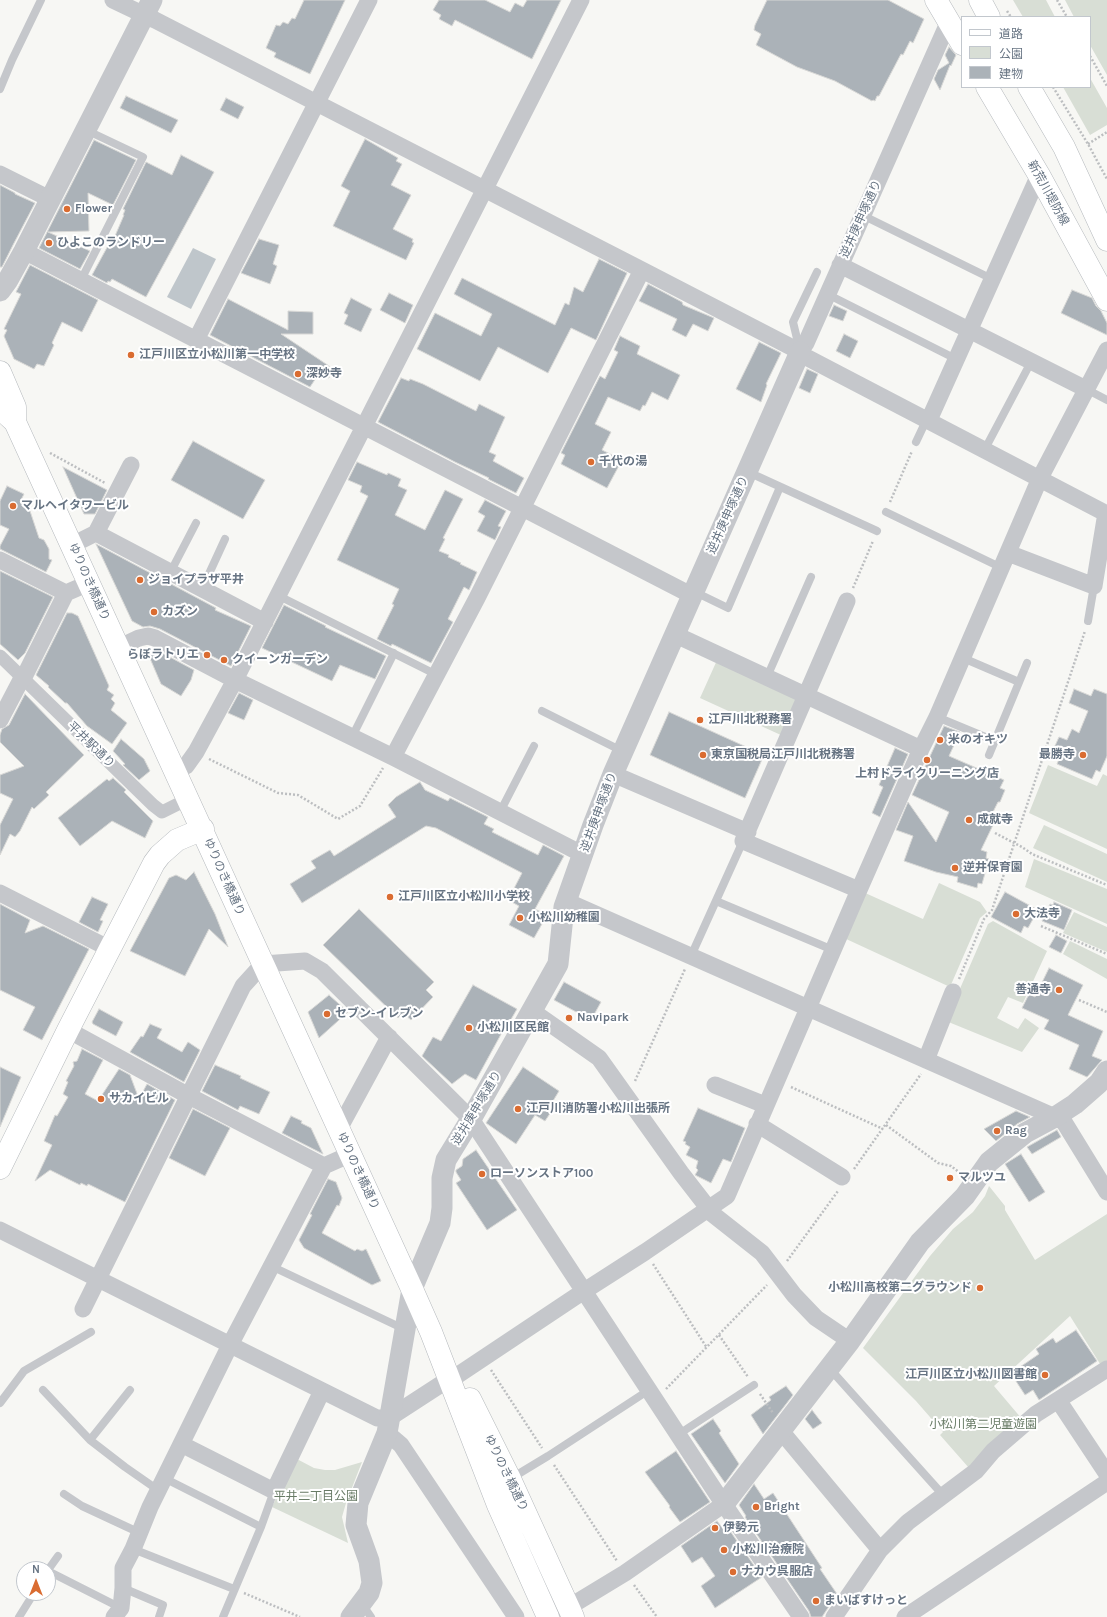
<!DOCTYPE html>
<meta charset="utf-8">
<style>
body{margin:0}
#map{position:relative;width:1107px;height:1617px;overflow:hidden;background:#f7f7f4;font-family:Karla,"Noto Sans JP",sans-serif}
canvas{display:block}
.legend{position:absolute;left:961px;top:16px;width:130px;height:72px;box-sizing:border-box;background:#fff;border:1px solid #c2c7cd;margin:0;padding:5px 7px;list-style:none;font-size:12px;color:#677483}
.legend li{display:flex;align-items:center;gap:8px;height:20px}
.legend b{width:20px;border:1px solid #c2c7cd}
.north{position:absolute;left:16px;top:1561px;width:40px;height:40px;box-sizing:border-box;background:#fff;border:1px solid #c2c7cd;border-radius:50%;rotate:0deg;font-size:11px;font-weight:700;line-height:16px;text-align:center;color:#677483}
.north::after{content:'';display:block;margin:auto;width:14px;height:18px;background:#da6c31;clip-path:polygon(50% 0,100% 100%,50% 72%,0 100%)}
</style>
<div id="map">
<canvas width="1107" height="1617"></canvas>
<ul class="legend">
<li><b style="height:5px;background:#fff"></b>道路</li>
<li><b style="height:11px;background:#d8ded5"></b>公園</li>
<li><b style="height:11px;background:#abb2b8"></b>建物</li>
</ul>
<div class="north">N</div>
</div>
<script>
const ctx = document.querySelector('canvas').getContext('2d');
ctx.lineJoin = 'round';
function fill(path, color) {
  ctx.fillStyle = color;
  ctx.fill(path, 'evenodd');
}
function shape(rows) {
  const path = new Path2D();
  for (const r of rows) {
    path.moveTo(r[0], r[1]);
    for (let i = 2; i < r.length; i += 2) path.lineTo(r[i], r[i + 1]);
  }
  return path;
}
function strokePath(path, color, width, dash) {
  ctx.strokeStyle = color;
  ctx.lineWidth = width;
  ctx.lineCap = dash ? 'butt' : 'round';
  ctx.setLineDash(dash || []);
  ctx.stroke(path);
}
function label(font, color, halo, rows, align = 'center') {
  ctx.font = font + ' Karla,"Noto Sans JP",sans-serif';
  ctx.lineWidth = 4;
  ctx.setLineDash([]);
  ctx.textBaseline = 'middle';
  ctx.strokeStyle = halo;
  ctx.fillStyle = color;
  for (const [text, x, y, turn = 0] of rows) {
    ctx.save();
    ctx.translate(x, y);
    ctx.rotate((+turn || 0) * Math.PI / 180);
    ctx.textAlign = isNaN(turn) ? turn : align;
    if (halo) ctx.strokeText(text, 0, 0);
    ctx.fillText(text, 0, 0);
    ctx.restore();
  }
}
const green = shape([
 [1013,0,1046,0,1055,17,1023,17],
 [1065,0,1107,0,1107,75,1090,45,1090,17,1074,17],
 [1090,78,1107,108,1107,125,1090,135,1063,87,1090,87],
 [718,658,801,697,783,736,700,698],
 [1048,765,1097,786,1103,774,1107,776,1107,849,1029,813],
 [1044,825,1107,854,1107,882,1033,848],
 [1034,859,1107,889,1107,924,1025,887],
 [939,883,980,902,987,912,980,918,950,987,844,938,863,892,923,919],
 [1074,912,1107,927,1107,952,1063,933],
 [993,921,1047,951,1023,1003,1008,997,997,1018,1018,1029,1025,1018,1039,1028,1022,1052,946,1021,988,924],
 [1070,941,1107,959,1107,979,1063,954],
 [989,1186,1005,1206,1005,1210,1035,1260,1107,1214,1107,1364,1102,1367,1070,1316,994,1386,1022,1419,969,1468,940,1435,943,1432,916,1401,863,1348,930,1256,953,1229,973,1212,985,1196],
 [295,1458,314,1468,325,1470,335,1470,362,1462,346,1503,342,1517,348,1543,272,1507]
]);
const water = shape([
 [193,248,216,259,191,309,167,297]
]);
const building = shape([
 [304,0,345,0,310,74,274,57,276,53,266,48,276,25,280,26,283,22,288,24,292,18,295,19,304,0],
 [439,0,485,0,510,12,515,3,523,7,527,0,561,0,532,59,455,20,452,26,439,19,441,15,433,10,439,0],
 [767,0,888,0,924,19,913,43,910,41,903,55,901,54,879,96,877,96,875,101,873,100,872,101,835,81,797,67,756,45,761,34,754,30,755,25,767,0],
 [949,47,956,55,951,66,950,65,940,90,934,79,938,70,949,63,945,55,949,47],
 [126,96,178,120,171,133,120,108,126,96],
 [226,98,244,107,238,119,220,110,226,98],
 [365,139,398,158,396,161,402,164,391,185,411,195,393,229,413,239,412,242,414,243,406,260,333,226,350,191,341,186,365,139],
 [94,140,136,160,113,205,88,193,89,231,48,232,90,251,80,269,39,248,94,140],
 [181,155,214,172,146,297,112,279,110,282,108,281,107,283,92,275,110,242,112,243,124,215,123,215,125,210,123,209,146,162,172,175,181,155],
 [0,185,15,193,15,194,35,203,13,245,2,267,0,267,0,185],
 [259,239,279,245,273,264,277,266,270,284,241,273,259,239],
 [599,259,627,273,596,340,571,328,548,373,498,347,480,381,417,349,435,313,481,336,492,314,454,294,462,278,555,325,565,303,569,305,574,287,583,292,599,259],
 [30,265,98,300,82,332,62,322,52,343,54,345,44,366,37,364,34,369,14,359,4,336,7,330,4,329,21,294,16,292,30,265],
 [648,284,682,302,683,305,714,318,708,331,693,324,686,337,672,330,677,319,639,301,648,284],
 [1072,290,1092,298,1096,306,1101,311,1107,323,1107,335,1061,313,1072,290],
 [389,293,413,305,405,323,380,310,389,293],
 [351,298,372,309,361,332,344,324,348,315,344,313,351,298],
 [228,299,288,330,288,311,313,312,313,334,281,334,332,368,329,378,318,375,310,387,210,335,228,299],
 [834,305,847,311,843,321,829,316,834,305],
 [844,334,858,341,850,358,836,351,844,334],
 [620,336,640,346,637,354,680,375,668,400,652,392,645,406,643,405,640,411,608,397,595,424,611,432,602,450,622,460,607,488,561,464,565,455,561,453,600,376,605,379,618,352,614,350,620,336],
 [759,342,781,353,766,384,767,385,761,402,736,389,759,342],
 [807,369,818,374,810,393,799,388,807,369],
 [401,378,409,381,410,379,423,384,476,411,479,404,505,417,489,452,496,455,493,461,524,478,516,493,488,479,489,478,455,462,378,422,401,378],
 [193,441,265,480,243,519,171,480,193,441],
 [357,462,387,475,388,473,401,479,398,486,407,490,395,515,425,530,445,490,463,499,443,538,445,539,439,551,449,555,448,557,461,563,460,564,477,572,469,590,464,587,448,619,453,622,431,663,392,644,391,646,377,639,394,605,392,604,399,589,337,560,368,496,360,492,362,486,348,480,357,462],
 [63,467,107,490,95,514,84,514,63,467],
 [7,486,24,494,20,502,29,508,39,538,44,540,49,549,49,559,52,560,46,572,0,549,0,546,9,529,0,525,0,501,7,486],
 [485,500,506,511,498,526,501,527,495,540,477,531,485,516,478,512,485,500],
 [96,544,216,608,215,610,251,626,231,666,160,629,150,626,143,627,132,621,96,544],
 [0,571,53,597,25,653,18,660,0,644,0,571],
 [284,605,326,626,325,627,386,656,375,679,340,665,332,681,262,648,284,605],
 [67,613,72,613,78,616,109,686,107,690,114,695,111,699,115,703,111,710,127,723,112,744,87,726,67,703,65,703,48,687,49,686,36,675,67,613],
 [153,648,194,670,191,680,181,696,161,684,149,656,153,648],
 [1074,689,1091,696,1094,689,1107,694,1107,756,1100,772,1096,770,1092,779,1057,764,1062,752,1054,748,1059,737,1067,740,1072,729,1079,733,1088,711,1069,703,1074,689],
 [239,693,253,700,244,720,228,713,239,693],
 [25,694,84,755,46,792,49,795,34,809,32,807,20,831,15,837,10,834,0,855,0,825,13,799,0,793,0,775,24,766,0,742,0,735,2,729,9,725,25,694],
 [669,712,764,755,745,798,650,755,669,712],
 [944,726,960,732,949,756,1004,780,1000,788,1005,790,1000,802,998,802,988,822,993,825,981,850,987,852,986,858,989,859,982,884,978,883,977,888,957,882,958,877,936,872,904,861,913,836,896,830,908,802,936,842,949,812,912,795,944,726],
 [121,739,144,759,150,771,139,780,123,765,125,764,113,751,121,739],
 [895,748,908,754,880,817,872,813,883,787,879,785,895,748],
 [113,778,126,790,124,792,153,821,145,838,112,821,80,846,58,818,107,779,109,781,113,778],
 [420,782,425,790,448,801,450,798,488,817,484,824,494,829,492,832,538,855,543,845,564,856,535,909,547,915,534,938,509,925,519,906,508,900,522,873,436,828,426,826,302,903,290,884,316,868,311,861,330,850,334,856,396,817,388,805,396,797,420,782],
 [194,872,215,914,228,947,209,929,185,976,130,951,169,878,176,875,186,880,194,872],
 [1005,892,1038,910,1028,928,1024,926,1021,933,991,917,1005,892],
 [92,897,108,904,100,920,103,921,98,932,79,922,92,897],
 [1054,902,1072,910,1064,930,1042,921,1050,904,1053,905,1054,902],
 [0,904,30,920,25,933,43,926,89,949,42,1040,23,1030,35,1007,0,990,0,904],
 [359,909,434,982,426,990,433,997,411,1020,403,1013,398,1018,323,945,359,909],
 [1056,935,1067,941,1061,953,1049,947,1056,935],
 [1049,968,1083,985,1068,1015,1103,1031,1092,1056,1102,1060,1087,1077,1069,1069,1079,1045,1044,1029,1049,1020,1022,1008,1029,994,1035,997,1049,968],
 [564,982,601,1002,591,1020,554,1000,564,982],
 [473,985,517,1009,506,1028,505,1027,476,1080,465,1074,452,1084,422,1056,433,1037,441,1041,473,985],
 [329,995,348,1012,319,1038,308,1012,329,995],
 [99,1009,123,1022,116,1036,93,1024,92,1022,99,1009],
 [150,1024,162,1029,157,1038,182,1052,188,1042,200,1050,184,1082,130,1052,141,1036,143,1037,150,1024],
 [82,1049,103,1060,85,1094,98,1101,119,1069,130,1075,139,1099,147,1084,175,1100,125,1202,88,1184,87,1186,81,1183,80,1185,50,1170,35,1181,52,1145,44,1141,55,1115,57,1116,68,1097,63,1094,68,1082,66,1081,74,1066,73,1062,77,1061,82,1049],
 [215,1065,241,1076,240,1078,270,1092,259,1114,240,1106,238,1110,202,1091,215,1065],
 [0,1067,21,1077,0,1127,0,1067],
 [523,1067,559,1091,553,1101,557,1103,545,1121,535,1115,516,1144,486,1123,523,1067],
 [698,1108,745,1128,731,1162,723,1159,711,1183,695,1175,698,1170,696,1168,698,1161,686,1155,690,1147,685,1144,686,1142,683,1141,698,1108],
 [193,1109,230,1128,205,1176,169,1158,193,1109],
 [1016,1111,1030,1117,1017,1124,996,1141,984,1129,1016,1111],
 [291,1116,302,1121,301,1123,311,1128,323,1154,282,1133,291,1116],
 [1057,1130,1061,1137,1032,1154,1027,1147,1057,1130],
 [476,1150,517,1210,487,1230,456,1183,461,1180,456,1172,456,1170,462,1166,463,1159,476,1150],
 [1021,1154,1045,1192,1029,1202,1005,1164,1021,1154],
 [328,1179,336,1182,342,1198,339,1206,337,1205,322,1233,355,1251,357,1249,362,1251,366,1249,381,1281,372,1285,304,1248,299,1240,312,1215,310,1214,328,1179],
 [1076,1330,1097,1361,1039,1400,1033,1390,1025,1395,1012,1375,1021,1368,1020,1367,1039,1354,1036,1349,1053,1338,1056,1343,1076,1330],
 [786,1386,793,1395,763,1434,751,1415,771,1400,769,1397,786,1386],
 [812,1410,822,1423,813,1429,805,1419,812,1410],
 [713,1419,721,1431,719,1433,739,1464,725,1483,691,1434,713,1419],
 [676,1451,710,1502,680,1522,669,1507,670,1506,645,1472,676,1451],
 [754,1484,764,1499,773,1493,822,1568,820,1569,837,1594,822,1617,811,1617,809,1611,745,1517,746,1516,739,1505,754,1484],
 [717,1521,724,1530,728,1528,762,1577,715,1608,701,1586,715,1576,702,1557,692,1563,681,1546,717,1521]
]);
const path = shape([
 [1057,0,1067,17],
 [1007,11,1011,17],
 [1090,56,1107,86],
 [1053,87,1088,144,1107,179],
 [1088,144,1107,132],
 [50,453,105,483],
 [890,502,912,451],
 [853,588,873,541],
 [209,759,278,793,298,795,338,819,360,806,383,768],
 [995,833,1022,847,1032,854,1107,885],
 [1041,926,1107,954],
 [959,979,984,919,992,910,1085,631],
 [1079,1000,1107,1012],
 [635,1081,685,969],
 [791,1087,883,1129],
 [886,1125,938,1163,951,1166,960,1173],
 [854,1169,921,1074],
 [787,1261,838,1191],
 [653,1264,707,1348],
 [719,1335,748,1377],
 [491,1370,542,1448],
 [666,1389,767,1285],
 [760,1394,773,1413],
 [554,1465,617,1561],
 [634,1585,657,1617],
 [244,1593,300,1617]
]);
const service = shape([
 [0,89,12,60,41,0],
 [862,215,992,279],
 [81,280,143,157,86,130],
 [827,294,956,359],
 [800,351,793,322,817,272],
 [1086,389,1107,400],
 [916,442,924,425,928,421],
 [985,449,1031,362],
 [748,472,877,531],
 [886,512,1002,568],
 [170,573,196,523],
 [202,589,225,539],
 [695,592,728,608,780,487],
 [279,596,437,675],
 [1088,621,1094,586],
 [963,658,1019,682],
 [767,677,811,577],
 [542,711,622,751],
 [937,717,995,741],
 [352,737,394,653],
 [989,755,1027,663],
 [500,812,534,746],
 [716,901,833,950],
 [691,956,743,841],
 [271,1266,404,1329],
 [830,1369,943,1495],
 [43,1390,90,1440,125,1467,158,1490],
 [0,1403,24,1371,91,1332],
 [679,1434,754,1385],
 [90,1440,130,1390],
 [164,1478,261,1527],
 [510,1479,548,1456,649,1390],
 [64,1494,82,1506,140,1533],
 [133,1549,234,1589],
 [48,1570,58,1556],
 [48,1571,121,1608],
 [123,1588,163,1605,159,1617],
 [362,1604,371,1617],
 [19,1617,34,1593],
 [223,1617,261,1527,274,1491]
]);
const pedestrian = shape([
 [0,656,153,805,162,812,188,799]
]);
const minor = shape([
 [113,0,155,20,642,270,791,347,806,357,1107,514],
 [0,174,50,199],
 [24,251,693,596],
 [840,265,1086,389],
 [196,340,369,0],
 [800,352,806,343,949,21],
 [929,420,1039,175],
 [96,533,131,465],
 [72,545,96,533,265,622],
 [1008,553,1094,586,1106,513],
 [0,560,66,593],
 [847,601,743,841,859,890],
 [676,635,921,749],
 [118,648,139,638,148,636,155,638,235,680,393,757,584,855],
 [23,679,66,593,89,583],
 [0,720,22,678],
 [393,757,477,598,642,270],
 [174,771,186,766,196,752,235,680,581,0],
 [613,774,748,832],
 [0,893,110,949],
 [566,901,1055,1117,1064,1122,1107,1192],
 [532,1011,599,1058,681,1173,705,1204,710,1212,762,1253,794,1295,816,1318,850,1341],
 [68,1030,189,1096,324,1166],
 [926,1060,953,992],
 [715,1085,765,1105],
 [757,1124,842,1177],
 [339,1129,389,1037],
 [0,1230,377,1418,389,1418,449,1379],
 [83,1309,243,986,263,964,305,961,322,971,471,1119,717,1494,801,1617],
 [458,1375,578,1295,645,1252,727,1196,859,890,921,749,937,717,1040,478,1107,350],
 [1058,1400,1107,1474],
 [781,1431,880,1550],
 [387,1433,401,1445,516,1617],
 [181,1444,274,1491,322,1391],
 [569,1607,625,1573,724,1504],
 [114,1617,121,1608,123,1588,123,1568,133,1549,150,1507,230,1345,324,1166,351,1154],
 [834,1617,880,1550,908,1522,976,1471,993,1451,1036,1414,1107,1369],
 [905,1617,1107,1482]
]);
const tertiary = shape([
 [0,291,8,280,24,251,152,0],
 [724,1504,850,1341,920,1242,965,1196,989,1162,1025,1133,1055,1117,1075,1104,1099,1083,1107,1071],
 [351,1617,369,1593,372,1583,369,1561,356,1525,358,1503,387,1433,412,1289,440,1223,442,1208,442,1178,446,1160,471,1119,558,964,564,907,593,825,613,774,800,352]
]);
const secondary = shape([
 [936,0,962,44],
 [980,0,989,17],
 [987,87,1039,175,1107,300],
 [1029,87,1064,147,1107,240],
 [0,372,15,407,15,422],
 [0,405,3,411,15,422,412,1289,431,1332,498,1505,548,1617],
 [0,1168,68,1030,154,863,160,855,177,840,203,829],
 [470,1399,510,1479,573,1617]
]);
const markers = [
 [67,209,4,"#da6c31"],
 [49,243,4,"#da6c31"],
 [131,355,4,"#da6c31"],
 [298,374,4,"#da6c31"],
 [591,462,4,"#da6c31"],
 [13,506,4,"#da6c31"],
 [140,580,4,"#da6c31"],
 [154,612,4,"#da6c31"],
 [207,655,4,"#da6c31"],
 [224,660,4,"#da6c31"],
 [700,720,4,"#da6c31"],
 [940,740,4,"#da6c31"],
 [703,755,4,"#da6c31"],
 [1083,755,4,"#da6c31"],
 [927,760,4,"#da6c31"],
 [969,820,4,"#da6c31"],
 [955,868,4,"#da6c31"],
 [390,897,4,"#da6c31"],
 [1016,914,4,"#da6c31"],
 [520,918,4,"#da6c31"],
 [1059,990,4,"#da6c31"],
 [327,1014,4,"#da6c31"],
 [569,1018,4,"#da6c31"],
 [469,1028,4,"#da6c31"],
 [101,1099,4,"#da6c31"],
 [518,1109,4,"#da6c31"],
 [997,1131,4,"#da6c31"],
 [482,1174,4,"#da6c31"],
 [950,1178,4,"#da6c31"],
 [980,1288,4,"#da6c31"],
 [1045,1375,4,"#da6c31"],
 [756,1507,4,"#da6c31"],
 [715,1528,4,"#da6c31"],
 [724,1550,4,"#da6c31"],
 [733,1572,4,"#da6c31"],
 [816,1601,4,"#da6c31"]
];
const streetNames = [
 ["新荒川堤防線",1048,193,61],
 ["逆井庚申塚通り",861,219,-66],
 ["逆井庚申塚通り",728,515,-66],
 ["ゆりのき橋通り",89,582,66],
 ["平井駅通り",91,745,44],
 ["逆井庚申塚通り",599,812,-70],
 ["ゆりのき橋通り",224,877,66],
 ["逆井庚申塚通り",477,1108,-59],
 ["ゆりのき橋通り",358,1171,65],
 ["ゆりのき橋通り",506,1473,64]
];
const poiNames = [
 ["Flower",75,209],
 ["ひよこのランドリー",57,243],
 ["江戸川区立小松川第一中学校",139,355],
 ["深妙寺",306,374],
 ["千代の湯",599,462],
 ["マルヘイタワービル",21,506],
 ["ジョイプラザ平井",148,580],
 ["カズン",162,612],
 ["らぼラトリエ",199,655,"right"],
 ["クイーンガーデン",232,660],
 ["江戸川北税務署",708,720],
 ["米のオキツ",948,740],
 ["東京国税局江戸川北税務署",711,755],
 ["最勝寺",1075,755,"right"],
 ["上村ドライクリーニング店",927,774,"center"],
 ["成就寺",977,820],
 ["逆井保育園",963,868],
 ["江戸川区立小松川小学校",398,897],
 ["大法寺",1024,914],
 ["小松川幼稚園",528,918],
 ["善通寺",1051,990,"right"],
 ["セブン-イレブン",335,1014],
 ["Navipark",577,1018],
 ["小松川区民館",477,1028],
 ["サカイビル",109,1099],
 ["江戸川消防署小松川出張所",526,1109],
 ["Rag",1005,1131],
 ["ローソンストア100",490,1174],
 ["マルツユ",958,1178],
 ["小松川高校第二グラウンド",972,1288,"right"],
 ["江戸川区立小松川図書館",1037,1375,"right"],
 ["Bright",764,1507],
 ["伊勢元",723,1528],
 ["小松川治療院",732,1550],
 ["ナカウ呉服店",741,1572],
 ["まいばすけっと",824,1601]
];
const parkNames = [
 ["小松川第二児童遊園",983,1425],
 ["平井二丁目公園",316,1497]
];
fill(green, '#d8ded5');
fill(water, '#bfc6cb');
fill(building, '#abb2b8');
strokePath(building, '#d8d8d6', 1);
strokePath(secondary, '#b5b9bd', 23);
strokePath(path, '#bcbec0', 2.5, [2, 2]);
strokePath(service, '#c5c7cb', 8);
strokePath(pedestrian, '#c5c7cb', 13);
strokePath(minor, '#c5c7cb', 17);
strokePath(tertiary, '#c5c7cb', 21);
strokePath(secondary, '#fff', 22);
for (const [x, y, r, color] of markers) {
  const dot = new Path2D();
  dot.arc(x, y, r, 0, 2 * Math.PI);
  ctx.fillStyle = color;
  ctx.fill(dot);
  strokePath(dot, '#fff', 1.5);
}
label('12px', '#677483', '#fff', streetNames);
label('bold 12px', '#677483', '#fff', poiNames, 'left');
label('12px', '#687b66', '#fff', parkNames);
</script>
